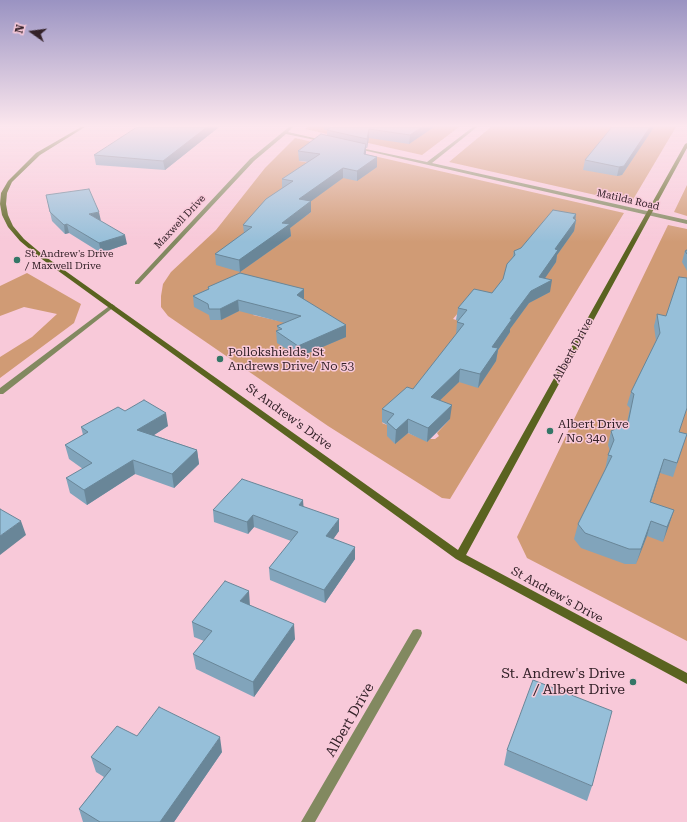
<!DOCTYPE html>
<style>
body{margin:0}
#map{position:relative;width:687px;height:822px;overflow:hidden;background:#f8c9d9;font-family:"Roboto Serif",serif}
canvas{display:block}
.north{position:absolute;left:12px;top:12px;width:40px;height:40px;-webkit-text-stroke:3px #f8c9d9;paint-order:stroke;rotate:284deg;font-size:11px;font-weight:700;line-height:16px;text-align:center;color:#342229}
.north::after{content:'';display:block;margin:auto;width:14px;height:18px;background:#342229;clip-path:polygon(50% 0,100% 100%,50% 72%,0 100%)}
</style>
<div id="map">
<canvas width="687" height="822"></canvas>
<div class="north">N</div>
</div>
<script>
const ctx = document.querySelector('canvas').getContext('2d');
ctx.lineJoin = 'round';
function fill(path, color) {
  ctx.fillStyle = color;
  ctx.fill(path, 'evenodd');
}
function shape(rows) {
  const path = new Path2D();
  for (const r of rows) {
    path.moveTo(r[0], r[1]);
    for (let i = 2; i < r.length; i += 2) path.lineTo(r[i], r[i + 1]);
  }
  return path;
}
function strokePath(path, color, width, dash) {
  ctx.strokeStyle = color;
  ctx.lineWidth = width;
  ctx.lineCap = dash ? 'butt' : 'round';
  ctx.setLineDash(dash || []);
  ctx.stroke(path);
}
function label(font, color, halo, rows, align = 'center') {
  ctx.font = font + ' "Roboto Serif",serif';
  ctx.lineWidth = 3;
  ctx.setLineDash([]);
  ctx.textBaseline = 'middle';
  ctx.strokeStyle = halo;
  ctx.fillStyle = color;
  for (const [text, x, y, turn = 0] of rows) {
    ctx.save();
    ctx.translate(x, y);
    ctx.rotate((+turn || 0) * Math.PI / 180);
    ctx.textAlign = isNaN(turn) ? turn : align;
    if (halo) ctx.strokeText(text, 0, 0);
    ctx.fillText(text, 0, 0);
    ctx.restore();
  }
}
const green = shape([
 [308,127,459,127,422,155,305,129],
 [491,127,676,127,631,203,449,162],
 [295,138,624,213,450,499,442,498,328,426,168,316,161,307,161,296,163,284,171,272,216,230,265,168],
 [309,153,330,155,357,162,343,169,299,161],
 [296,198,310,201,299,210,311,212,304,217,292,215,286,219,261,213,278,201,289,203],
 [276,292,300,299,305,306,290,309,286,301,279,307,292,310,279,321,253,315],
 [473,301,492,305,487,312,496,314,495,316,509,320,500,330,508,334,505,339,500,338,495,345,476,340,474,343,468,341,470,339,456,335,466,323,453,319,458,313,471,316,475,312,466,309],
 [426,392,444,396,430,410,450,419,437,433,439,436,435,439,430,439,427,441,408,433,403,434,398,432,397,429,382,423,391,414,385,412,388,409,394,411,406,401,413,403],
 [687,185,687,216,674,212],
 [668,225,687,229,687,641,527,558,517,537],
 [27,273,81,304,74,323,0,378,0,357,32,337,57,314,24,307,0,316,0,286]
]);
const street = shape([
 [289,127,293,127,288,132,327,141,325,142,286,134,254,161,139,284,135,284,135,282,250,159,289,127],
 [473,127,477,127,432,163,687,220,687,224,354,148,356,147,427,162,473,127],
 [112,304,115,306,114,307,3,394,0,394,0,388,112,304],
 [417,629,421,630,422,633,421,636,315,822,301,822,413,630,417,629]
]);
const secondary = shape([
 [81,127,85,127,40,155,12,182,7,193,6,204,8,215,13,226,24,239,43,255,458,550,685,144,687,143,687,148,466,555,687,673,687,684,456,559,39,257,20,241,8,227,2,215,0,204,1,193,8,181,36,153,81,127]
]);
const wall = shape([
 [219,127,165,170,96,165,94,155],
 [324,127,434,127,409,144,369,138,367,148,366,148,365,154,377,167,357,181,343,178,311,201,311,212,290,228,291,236,240,272,216,265,215,254,244,233,243,225,282,188,282,179,308,162,299,161,298,151,327,135,327,130,324,130],
 [612,127,654,127,622,175,617,176,583,170,585,160],
 [46,195,101,221,127,244,101,253,69,233,65,234,52,221],
 [576,214,575,220,576,220,574,231,557,255,556,262,545,278,550,292,529,303,510,329,510,332,498,350,496,361,478,388,459,382,440,400,450,419,427,442,408,433,395,444,387,436,387,425,382,422,382,409,413,389,456,335,457,322,458,321,456,320,458,308,492,293,503,279,513,256,514,251,521,248],
 [687,250,687,271,682,262,685,251],
 [208,287,304,289,304,299,346,337,299,357,277,343,276,331,278,331,277,326,285,323,239,311,221,320,210,320,209,315,194,307,193,296,208,289],
 [657,314,679,432,687,434,673,477,660,473,651,502,674,510,663,542,647,536,636,564,625,564,581,548,574,539,578,524,605,470,608,455,610,451,608,445,611,431,626,427,630,408,627,405,631,392,656,341,654,326],
 [125,411,168,426,154,435,197,450,199,464,174,488,135,474,87,505,70,493,66,478,83,469,69,459,65,445,83,435,81,427],
 [303,500,303,506,339,531,333,539,355,559,325,603,270,580,269,568,291,541,254,527,248,534,214,522,213,510],
 [250,605,295,639,254,697,196,669,193,654,204,641,194,637,192,622],
 [137,736,222,752,174,822,83,822,79,809,104,777,96,772,91,757],
 [507,750,592,786,587,801,504,765]
]);
const shadedWall = shape([
 [207,127,219,127,165,170,163,161],
 [422,127,434,127,409,144,410,135],
 [650,127,654,127,622,175,617,176,619,167],
 [369,129,369,138,367,148,367,139],
 [366,144,366,153,364,164,364,154],
 [377,157,377,167,357,181,357,171],
 [343,168,343,178,299,210,299,199],
 [311,201,311,212,290,228,291,236,240,272,239,260,282,223],
 [99,212,101,221,89,214],
 [576,214,575,222,576,220,574,231,557,255,556,262,539,287,552,280,550,292,529,303,510,329,510,332,498,350,496,361,478,388,480,374,492,347,510,319,539,277,573,218],
 [67,224,69,233,65,234,64,225],
 [125,235,127,244,101,253,99,243],
 [304,289,304,300,297,295],
 [238,300,239,311,221,320,220,309],
 [346,325,346,337,299,357,298,346],
 [460,369,459,382,430,410,431,397],
 [452,405,450,419,427,442,428,428],
 [166,413,168,426,140,444,137,430],
 [408,419,408,433,395,444,396,430],
 [197,450,199,464,174,488,172,474],
 [664,459,660,473,646,517,650,502],
 [133,460,135,474,87,505,84,490],
 [303,500,304,512,299,505],
 [674,510,669,525,663,542,667,527],
 [253,515,254,527,248,534,247,522],
 [339,519,339,531,327,548,326,536],
 [21,521,26,535,0,555,0,536],
 [651,521,647,536,636,564,641,549],
 [355,547,355,559,325,603,324,590],
 [249,591,250,606,240,601],
 [294,624,295,639,254,697,253,682],
 [220,737,222,752,174,822,160,822]
]);
const building = shape([
 [137,127,207,127,163,161,94,155,137,127],
 [331,127,422,127,410,135,369,129,367,139,327,130,331,127],
 [612,127,650,127,624,166,619,167,585,160,612,127],
 [321,134,366,144,364,154,377,157,357,171,343,168,299,199,311,201,282,223,290,224,239,260,215,254,252,227,243,225,266,199,293,181,282,179,320,154,298,151,321,134],
 [89,189,99,212,89,214,125,235,99,243,67,224,64,225,50,212,46,195,89,189],
 [553,210,576,214,573,218,576,220,555,249,558,250,539,277,552,280,531,291,510,319,512,319,492,347,498,348,480,374,460,369,431,397,452,405,428,428,408,419,396,430,387,422,394,414,382,409,407,387,413,389,464,324,457,322,467,310,458,308,474,289,492,293,503,279,507,264,515,255,514,251,521,248,553,210],
 [687,250,687,254,685,251,687,250],
 [240,273,304,289,297,295,346,325,298,346,276,331,282,329,277,326,301,316,238,300,220,309,209,309,208,304,193,296,209,289,208,287,240,273],
 [679,277,687,278,687,408,679,432,687,434,677,463,664,459,650,502,674,510,667,527,651,521,641,549,629,549,585,533,578,524,612,456,608,455,614,440,611,431,622,426,627,428,634,394,631,392,660,333,657,314,666,316,679,277],
 [144,400,166,413,137,430,197,450,172,474,133,460,84,490,66,478,92,463,65,445,88,432,81,427,118,407,125,411,144,400],
 [242,479,303,500,299,505,339,519,326,536,355,547,324,590,269,568,298,532,253,515,247,522,213,510,242,479],
 [0,509,21,521,0,536,0,509],
 [225,581,249,591,240,601,294,624,253,682,193,654,212,631,192,622,225,581],
 [533,680,612,711,592,786,507,750,533,680],
 [159,707,220,737,160,822,100,822,79,809,111,769,91,757,117,726,137,736,159,707]
]);
const markers = [
 [17,260,4,"#347667"],
 [220,359,4,"#347667"],
 [550,431,4,"#347667"],
 [633,682,4,"#347667"]
];
const farStreetnames = [
 ["Matilda Road",628,200,13],
 ["Maxwell Drive",180,222,-47]
];
const farPoinames = [
 ["St. Andrew's Drive",25,254],
 ["/ Maxwell Drive",25,266]
];
const streetNames = [
 ["Albert Drive",573,350,-61],
 ["St Andrew's Drive",289,417,36],
 ["St Andrew's Drive",557,595,29]
];
const poiNames = [
 ["Pollokshields, St",228,352],
 ["Andrews Drive/ No 53",228,366],
 ["Albert Drive",558,424],
 ["/ No 340",558,438]
];
const nearPoinames = [
 ["St. Andrew's Drive",625,674],
 ["/ Albert Drive",625,690]
];
const nearStreetnames = [
 ["Albert Drive",350,720,-60]
];
fill(green, '#d09b75');
fill(street, '#828960');
fill(secondary, '#5a6320');
fill(wall, '#81a4bb');
fill(shadedWall, '#698698');
fill(building, '#96bfd9');
strokePath(building, '#698698', 1);
const sky = ctx.createLinearGradient(0, 0, 0, 242);
sky.addColorStop(0, '#9a93c2');
sky.addColorStop(0.52, '#fce7ee');
sky.addColorStop(1, '#fce7ee00');
ctx.fillStyle = sky;
ctx.fillRect(0, 0, 687, 242);
for (const [x, y, r, color] of markers) {
  const dot = new Path2D();
  dot.arc(x, y, r, 0, 2 * Math.PI);
  ctx.fillStyle = color;
  ctx.fill(dot);
  strokePath(dot, '#f8c9d9', 1.5);
}
label('10px', '#342229', '#f8c9d9', farStreetnames);
label('10px', '#342229', '#f8c9d9', farPoinames, 'left');
label('12px', '#342229', '#f8c9d9', streetNames);
label('12px', '#342229', '#f8c9d9', poiNames, 'left');
label('14px', '#342229', '#f8c9d9', nearPoinames, 'right');
label('14px', '#342229', '#f8c9d9', nearStreetnames);
</script>
